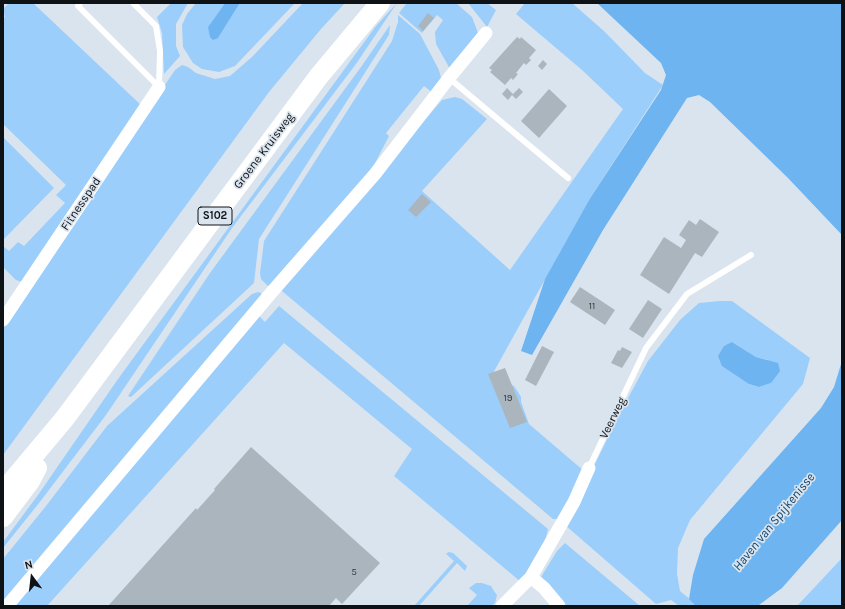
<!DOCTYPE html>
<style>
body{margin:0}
#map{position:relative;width:845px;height:609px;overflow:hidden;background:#dae4ee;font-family:Karla,sans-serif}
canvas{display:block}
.frame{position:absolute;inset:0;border:4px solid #0f1215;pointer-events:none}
.north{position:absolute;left:12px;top:557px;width:40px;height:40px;-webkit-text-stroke:3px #dae4ee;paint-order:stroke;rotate:345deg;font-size:11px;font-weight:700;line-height:16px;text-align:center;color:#0f1215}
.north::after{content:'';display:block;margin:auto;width:14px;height:18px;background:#0f1215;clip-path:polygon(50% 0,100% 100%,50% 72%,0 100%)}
</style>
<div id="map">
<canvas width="845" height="609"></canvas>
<div class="frame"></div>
<div class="north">N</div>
</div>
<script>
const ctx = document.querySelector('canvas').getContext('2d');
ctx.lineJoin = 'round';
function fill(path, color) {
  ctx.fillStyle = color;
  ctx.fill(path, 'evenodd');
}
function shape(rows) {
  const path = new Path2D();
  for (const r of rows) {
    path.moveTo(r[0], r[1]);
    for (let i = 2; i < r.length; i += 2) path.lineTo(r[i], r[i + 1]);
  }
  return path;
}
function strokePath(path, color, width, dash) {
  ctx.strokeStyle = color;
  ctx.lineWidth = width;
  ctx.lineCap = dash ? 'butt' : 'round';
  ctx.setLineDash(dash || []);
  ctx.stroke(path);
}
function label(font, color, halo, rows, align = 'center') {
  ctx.font = font + ' Karla,sans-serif';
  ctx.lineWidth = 3.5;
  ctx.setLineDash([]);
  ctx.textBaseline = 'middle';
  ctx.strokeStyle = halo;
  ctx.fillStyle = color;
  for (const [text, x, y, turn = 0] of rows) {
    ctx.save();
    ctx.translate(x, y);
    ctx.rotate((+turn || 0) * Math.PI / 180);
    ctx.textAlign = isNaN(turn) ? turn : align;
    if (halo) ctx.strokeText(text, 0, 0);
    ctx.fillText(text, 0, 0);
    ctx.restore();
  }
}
const green = shape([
 [9,3,33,3,142,106,22,282,16,280,3,267,3,246,9,251,18,242,24,246,65,203,56,195,66,185,3,124,3,19,5,17,3,9],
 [171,3,188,3,176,24,176,46,180,56,164,74,162,33,157,17],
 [196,3,225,3,208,27,218,38,240,3,295,3,235,66,219,72,202,69,193,63,183,47,182,25,187,14],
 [303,3,345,3,321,29,269,92,3,455,3,327,175,70,182,65,188,67,196,73,215,79,230,76,252,57],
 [397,3,356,64,232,228,106,415,39,503,3,548,3,542,38,495,118,379,376,26],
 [407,3,456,3,472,17,478,33,450,69,436,44,435,32,443,20,437,15,422,33,399,13],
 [468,3,487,3,496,10,487,27],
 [525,3,572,3,604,31,645,73,663,85,589,200,492,375,514,386,521,397,521,402,529,424,584,471,558,519,553,519,282,291,282,287,442,100,455,97,462,99,487,119,422,191,510,270,623,109,582,70,516,14],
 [398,15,420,34,439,70,441,78,438,85,433,93,424,86,386,133,389,136,371,171,272,285,268,286,261,279,260,273,264,241,392,41,398,22],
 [390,25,389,35,259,239,254,283,131,397,128,396,210,273,361,67],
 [3,137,54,188,3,240],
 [258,292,261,293,262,297,3,604,3,559,46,506,107,426,252,294],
 [720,301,732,301,810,358,803,384,690,520,678,548,677,574,680,591,697,605,679,606,671,600,656,604,565,525,621,411,648,361,680,320,699,303],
 [732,342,756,357,768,360,771,383,759,387,749,384],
 [279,306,548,529,543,550,521,582,394,476,412,449,284,343,47,606,12,606,258,315,265,322],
 [565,543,640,606,565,606,541,577,557,551],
 [449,552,453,553,467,566,465,571,457,563,419,606,414,606,454,561,446,554],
 [842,558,842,606,797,606,798,605],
 [476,583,482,583,491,586,494,591,497,595,495,603,491,606,467,606,477,595,469,588]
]);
const water = shape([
 [225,3,240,3,218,38,213,40,210,37,208,27],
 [597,3,842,3,842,235,788,178,710,102,699,95,687,98,603,230,532,355,521,351,545,279,589,200,661,90,666,75,661,63],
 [732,342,756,357,778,363,780,371,771,383,759,387,749,384,722,366,718,356,724,346],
 [842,361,842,520,782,588,759,605,696,606,689,599,693,575,704,539,821,408,834,387]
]);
const building = shape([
 [428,13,434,18,423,31,418,26],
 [517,37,520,39,521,37,536,50,529,58,531,60,526,65,524,63,516,73,518,74,513,80,511,78,505,85,490,72,492,70,489,68],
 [543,60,547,64,542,70,538,66],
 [507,88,513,94,519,88,523,92,516,99,512,95,508,100,502,94],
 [549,89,567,106,539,138,521,121],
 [422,194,431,202,416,217,408,210],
 [700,219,719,232,702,257,695,253,669,294,640,275,664,237,681,248,686,240,679,235,689,220,696,225],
 [580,287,615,310,605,325,570,302],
 [648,300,662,309,643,338,629,329],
 [542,346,554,352,536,386,525,380],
 [622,347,632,352,622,368,611,363,618,350,620,351],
 [505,368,527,422,510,428,488,374],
 [251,447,380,563,342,604,336,598,329,606,108,606,196,508,197,510,215,490,214,489]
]);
const lane = shape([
 [80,3,78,6,159,87],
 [133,3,156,26,160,51,159,87],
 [449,78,568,178],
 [589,468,646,348,687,294,751,255]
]);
const street = shape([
 [3,320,159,87],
 [531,577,544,588,559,606],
 [7,606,271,293,375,174,449,78,486,33],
 [502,606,531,577,574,502,589,468]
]);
const primary = shape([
 [3,492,65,418,319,76,380,3],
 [3,517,30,481,37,468]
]);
const numberNames = [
 ["11",592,306],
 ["19",508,398],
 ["5",354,572]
];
const shields = [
 [215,216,34]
];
const shieldNames = [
 ["S102",215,216]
];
const streetNames = [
 ["Groene Kruisweg",264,151,-53],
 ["Fitnesspad",81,204,-56],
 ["Veerweg",613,418,-64]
];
const waterNames = [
 ["Haven van Spijkenisse",774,522,-51]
];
fill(green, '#9bcefb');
fill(water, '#6db4f0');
fill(building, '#abb5be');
strokePath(lane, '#fff', 6);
strokePath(street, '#fff', 13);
strokePath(primary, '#fff', 20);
label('10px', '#363b3f', null, numberNames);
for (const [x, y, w] of shields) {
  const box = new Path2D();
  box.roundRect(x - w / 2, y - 9, w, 18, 3);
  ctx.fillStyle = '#dae4ee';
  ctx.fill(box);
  strokePath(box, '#0f1215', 1);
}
label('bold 11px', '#0f1215', null, shieldNames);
label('12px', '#0f1215', '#dae4ee', streetNames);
label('italic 13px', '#0f446b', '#dae4ee', waterNames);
</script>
